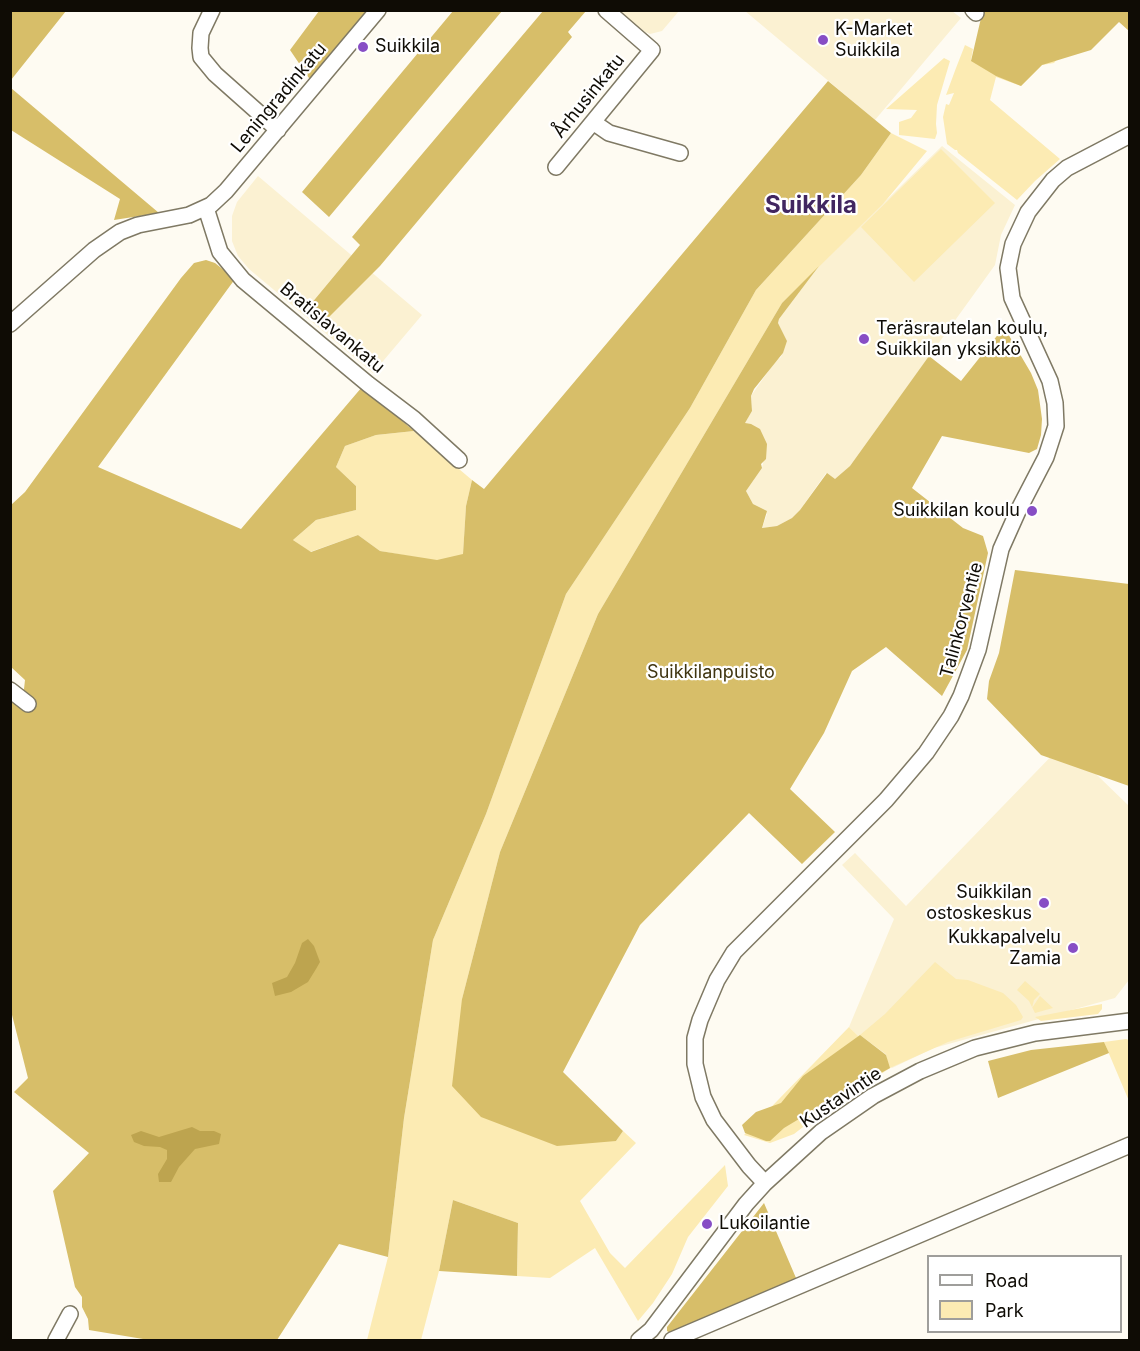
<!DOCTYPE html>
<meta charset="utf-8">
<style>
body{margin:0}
#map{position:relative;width:1140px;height:1351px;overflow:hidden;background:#fefbf2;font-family:Inter,sans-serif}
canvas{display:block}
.frame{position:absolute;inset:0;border:12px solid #0f0c05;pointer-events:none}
.legend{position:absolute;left:927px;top:1255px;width:195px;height:78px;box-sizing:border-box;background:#fff;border:2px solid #9f9e9b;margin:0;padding:8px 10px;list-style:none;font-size:18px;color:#0f0c05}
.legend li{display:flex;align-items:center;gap:12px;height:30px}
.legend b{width:30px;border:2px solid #9f9e9b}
</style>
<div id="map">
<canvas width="1140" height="1351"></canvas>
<div class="frame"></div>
<ul class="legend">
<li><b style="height:8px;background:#fff"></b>Road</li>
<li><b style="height:16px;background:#fcebb3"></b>Park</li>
</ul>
</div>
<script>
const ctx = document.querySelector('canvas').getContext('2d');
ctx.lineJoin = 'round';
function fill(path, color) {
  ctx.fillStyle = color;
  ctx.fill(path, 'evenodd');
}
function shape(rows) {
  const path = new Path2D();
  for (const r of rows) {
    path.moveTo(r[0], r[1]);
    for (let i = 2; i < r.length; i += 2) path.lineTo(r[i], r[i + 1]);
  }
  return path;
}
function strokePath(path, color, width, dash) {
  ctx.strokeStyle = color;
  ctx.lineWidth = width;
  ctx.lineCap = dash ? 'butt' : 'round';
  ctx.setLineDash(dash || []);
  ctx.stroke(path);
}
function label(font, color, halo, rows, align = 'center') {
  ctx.font = font + ' Inter,sans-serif';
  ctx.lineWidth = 4.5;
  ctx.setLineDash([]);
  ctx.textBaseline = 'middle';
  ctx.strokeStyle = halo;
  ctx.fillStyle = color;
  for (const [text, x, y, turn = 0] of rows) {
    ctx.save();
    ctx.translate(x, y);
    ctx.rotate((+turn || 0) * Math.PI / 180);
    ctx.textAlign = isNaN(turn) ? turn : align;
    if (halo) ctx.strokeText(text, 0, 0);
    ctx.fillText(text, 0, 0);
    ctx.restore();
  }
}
const built = shape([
 [618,11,679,11,662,31,650,34,645,32],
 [952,11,961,18,875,120,745,11],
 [942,146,1015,205,1001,235,995,265,850,466,835,480,826,473,800,510,792,518,777,526,762,528,767,514,753,504,746,491,762,468,766,449,764,439,761,432,744,424,752,411,751,396,774,363,781,357,787,341,778,323,779,319,819,266],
 [258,176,422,315,373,373,249,269,238,256,232,241,232,216,237,202],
 [1064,743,1129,806,1129,980,1115,998,934,1048,892,1068,849,1027,894,919,842,865,855,853,906,906]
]);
const green = shape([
 [1081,30,1054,63,1042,65,1021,86,996,77,990,100,1060,159,1035,181,1017,200,958,153,957,150,955,150,947,144,943,117,946,104,949,105,954,93,946,95,956,68,965,45,973,49,971,60],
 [944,58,950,61,937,105,936,124,937,133,935,139,899,135,899,122,911,118,917,110,886,109],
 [891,133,927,151,883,204,782,303,598,614,500,852,462,999,616,1141,623,1131,636,1143,580,1201,610,1253,625,1268,725,1165,728,1186,688,1237,672,1274,653,1303,638,1321,595,1248,550,1278,517,1276,518,1223,453,1200,439,1271,421,1340,367,1340,388,1257,404,1118,433,940,486,814,566,594,690,408,756,290,861,175],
 [941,149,995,203,914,282,861,227],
 [414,431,472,480,466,506,463,555,437,561,380,551,358,535,310,552,293,540,316,520,356,510,356,486,336,467,345,446,376,435],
 [935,962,956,979,968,980,1003,993,1016,1005,1023,1017,1021,1020,948,1042,892,1067,834,1103,794,1134,770,1143,744,1135,849,1027,888,1065,886,1054,860,1035,885,1014],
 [1025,981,1040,994,1034,1000,1032,1008,1040,996,1053,1008,1035,1013,1029,1001,1017,990],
 [1102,1004,1102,1009,1098,1014,1041,1021,1035,1017],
 [1126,1039,1129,1040,1129,1101,1104,1042]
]);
const forest = shape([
 [11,10,66,11,11,80,10,11],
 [319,11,369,11,311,81,290,50],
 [453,11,502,11,329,217,302,192],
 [543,11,586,11,568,32,572,37,380,266,322,324,306,310,360,245,352,237],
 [980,11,1129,11,1129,31,1119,22,1091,50,1042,65,1021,86,996,76,971,61,981,18],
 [828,81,891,133,861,175,756,290,690,408,566,594,486,814,433,940,404,1118,388,1257,339,1244,277,1340,149,1340,89,1330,88,1319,82,1307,82,1297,75,1287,53,1191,89,1153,14,1092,28,1078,10,1007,10,705,24,689,25,680,11,667,11,505,25,492,181,278,194,263,206,260,215,263,235,279,98,467,241,529,362,387,414,431,376,435,345,446,336,467,356,486,356,510,316,520,293,540,311,552,358,535,380,551,437,560,463,554,466,506,472,480,484,489],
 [11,88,159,213,114,220,120,199,11,130],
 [819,266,779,319,778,323,787,341,783,353,754,389,751,396,752,411,745,423,751,424,760,429,767,444,766,459,761,464,762,468,746,491,753,504,767,511,762,528,777,526,792,518,800,510,827,473,835,479,850,466,929,356,961,381,1004,327,1031,373,1038,390,1042,419,1041,435,1037,449,1029,453,942,436,912,488,963,528,983,536,988,553,967,650,942,696,886,647,852,671,824,733,790,789,835,832,802,864,749,813,640,925,563,1072,623,1131,616,1141,557,1146,481,1117,452,1086,462,999,500,852,598,614,782,303],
 [1015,570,1129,584,1129,786,1041,755,987,699,989,681,999,653],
 [860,1035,886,1055,890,1068,814,1110,784,1128,770,1141,766,1141,745,1133,742,1125,756,1112,781,1103,803,1076],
 [1104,1042,1109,1053,998,1098,988,1061,1031,1050],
 [453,1200,518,1223,517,1276,439,1271],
 [764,1203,796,1278,676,1334,670,1333,667,1331,667,1327]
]);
const water = shape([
 [308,939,314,946,320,962,316,969,308,982,291,992,275,996,272,983,287,977,295,963,302,943],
 [192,1127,200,1131,214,1131,221,1134,219,1144,195,1149,179,1167,171,1182,159,1182,158,1174,167,1159,167,1150,160,1147,144,1146,134,1142,131,1135,141,1131,159,1137]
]);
const minor = shape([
 [212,10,201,33,200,48,201,57,215,74,278,130],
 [973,10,976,13],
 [593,122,609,133,680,153],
 [556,167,652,50,606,10],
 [206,208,220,252,243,280,368,384,414,419,459,460],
 [10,324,94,250,120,232,138,225,189,215,211,205,226,191,378,10],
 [10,690,28,704],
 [765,1183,749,1166,714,1120,703,1097,695,1064,695,1038,700,1020,717,980,734,952,886,800,926,753,951,716,961,696,978,650,1001,549,1018,511,1046,457,1056,426,1055,403,1050,381,1012,298,1008,268,1013,244,1028,212,1053,180,1067,168,1130,135],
 [56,1340,70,1314],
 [639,1340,651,1330,746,1204,765,1183,821,1132,873,1096,920,1071,975,1048,1035,1033,1130,1021],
 [672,1340,1130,1145]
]);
const markers = [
 [823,40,6,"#874ec5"],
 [363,47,6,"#874ec5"],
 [864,339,6,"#874ec5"],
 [1032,511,6,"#874ec5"],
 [1044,903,6,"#874ec5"],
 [1073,948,6,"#874ec5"],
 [707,1224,6,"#874ec5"]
];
const poiNames = [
 ["K-Market",835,30],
 ["Suikkila",835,51],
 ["Suikkila",375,47],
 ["Teräsrautelan koulu,",876,329],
 ["Suikkilan yksikkö",876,350],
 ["Suikkilan koulu",1020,511,"right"],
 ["Suikkilan",1032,893,"right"],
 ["ostoskeskus",1032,914,"right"],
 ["Kukkapalvelu",1061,938,"right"],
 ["Zamia",1061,959,"right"],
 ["Lukoilantie",719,1224]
];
const streetNames = [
 ["Århusinkatu",589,96,-51],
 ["Leningradinkatu",279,98,-50],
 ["Bratislavankatu",332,328,40],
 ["Talinkorventie",962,620,-75],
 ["Kustavintie",841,1098,-34]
];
const parkNames = [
 ["Suikkilanpuisto",711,673]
];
const districtNames = [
 ["Suikkila",811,206]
];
fill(built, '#fbf1d2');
fill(green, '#fcebb3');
fill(forest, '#d7be69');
fill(water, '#bda44f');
strokePath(minor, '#7f7964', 18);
strokePath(minor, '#fff', 15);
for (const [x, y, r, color] of markers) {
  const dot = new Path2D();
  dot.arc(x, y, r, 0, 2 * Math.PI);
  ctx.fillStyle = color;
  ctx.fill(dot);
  strokePath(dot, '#fff', 2);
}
label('18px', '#0f0c05', '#fff', poiNames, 'left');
label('18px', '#0f0c05', '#fff', streetNames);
label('18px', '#403510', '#fff', parkNames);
label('bold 24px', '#412660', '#fff', districtNames);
</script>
